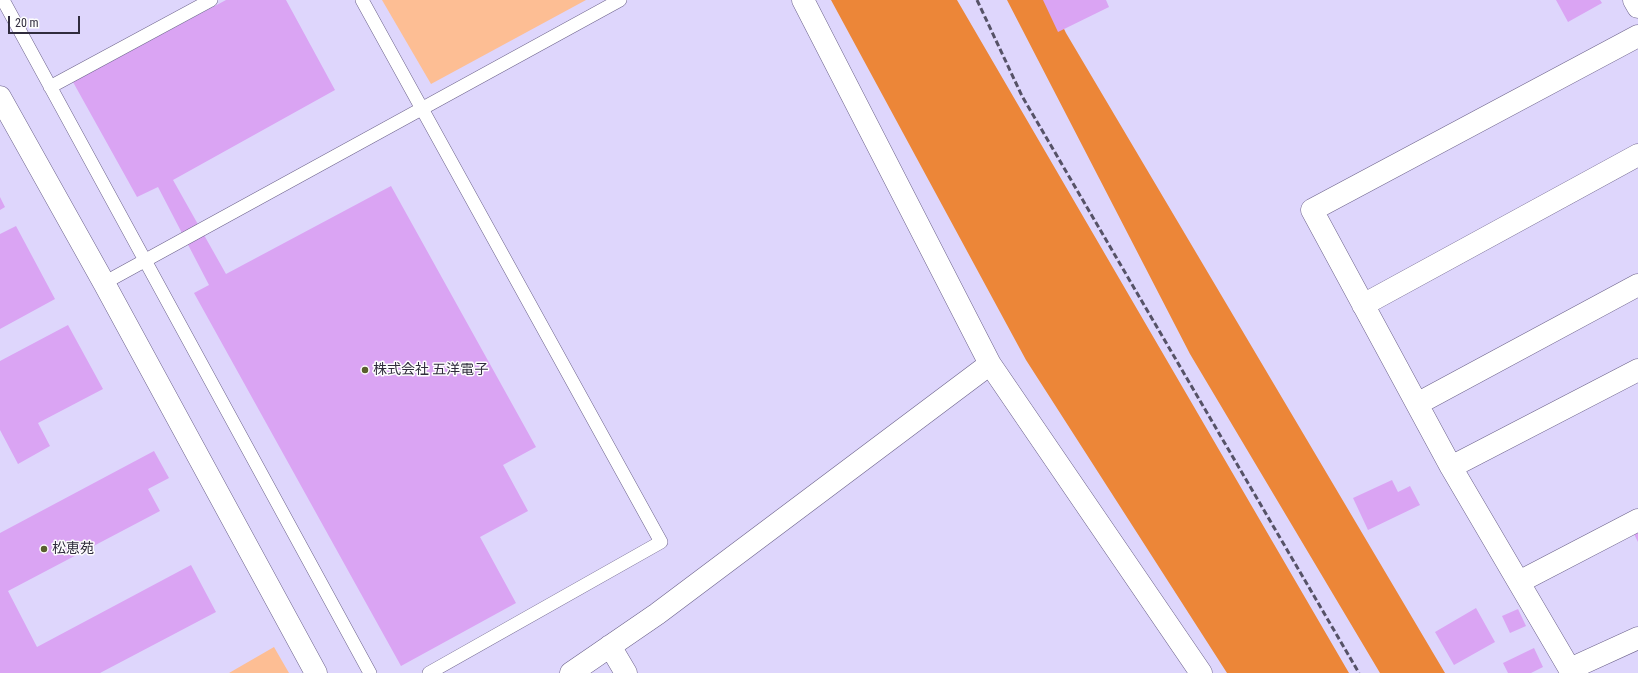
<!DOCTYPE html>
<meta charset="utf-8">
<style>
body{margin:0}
#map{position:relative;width:1638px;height:673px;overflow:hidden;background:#ded6fc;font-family:"Roboto Condensed",sans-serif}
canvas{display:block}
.scale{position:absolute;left:8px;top:16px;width:72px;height:18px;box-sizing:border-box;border:2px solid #302c3d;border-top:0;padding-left:5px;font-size:12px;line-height:14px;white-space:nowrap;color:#302c3d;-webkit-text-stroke:3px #fdfdfd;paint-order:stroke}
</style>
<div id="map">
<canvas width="1638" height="673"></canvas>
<div class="scale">20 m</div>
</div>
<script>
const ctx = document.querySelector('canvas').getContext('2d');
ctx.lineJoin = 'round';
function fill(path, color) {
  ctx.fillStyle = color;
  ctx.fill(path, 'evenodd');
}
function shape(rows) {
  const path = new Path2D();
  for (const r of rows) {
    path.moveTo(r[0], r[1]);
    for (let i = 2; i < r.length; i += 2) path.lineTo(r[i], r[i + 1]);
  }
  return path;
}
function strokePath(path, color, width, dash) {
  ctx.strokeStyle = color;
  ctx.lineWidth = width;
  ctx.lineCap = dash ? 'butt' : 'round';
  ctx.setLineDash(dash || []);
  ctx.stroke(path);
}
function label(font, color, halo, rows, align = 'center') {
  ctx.font = font + ' "Roboto Condensed","Noto Sans JP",sans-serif';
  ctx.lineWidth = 3;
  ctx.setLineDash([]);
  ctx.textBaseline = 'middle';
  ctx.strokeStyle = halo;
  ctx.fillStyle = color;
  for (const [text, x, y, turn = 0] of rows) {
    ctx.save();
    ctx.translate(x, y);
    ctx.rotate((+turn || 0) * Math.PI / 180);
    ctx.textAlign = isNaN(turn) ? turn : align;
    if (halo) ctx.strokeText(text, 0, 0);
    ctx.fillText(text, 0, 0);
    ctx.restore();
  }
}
const green = shape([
 [382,0,586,0,431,84],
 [274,647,289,673,229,673]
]);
const forest = shape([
 [831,0,957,0,1349,673,1227,673,1026,360],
 [1007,0,1050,0,1066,33,1445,673,1380,673,1190,354]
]);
const building = shape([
 [226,0,286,0,335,90,173,180,226,274,391,186,536,447,503,465,528,511,480,537,516,603,401,666,194,293,209,285,158,187,137,197,73,82],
 [1043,0,1106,0,1109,7,1058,32],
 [1556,0,1600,0,1602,3,1568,22],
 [0,197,5,207,0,210],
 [16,226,55,299,0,329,0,234],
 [68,325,103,389,38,423,50,446,18,464,0,430,0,361],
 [154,451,169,478,148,489,160,511,8,591,37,647,191,565,216,612,100,673,0,673,0,533],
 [1392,480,1398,492,1410,486,1420,505,1368,530,1353,498],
 [1638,529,1638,542,1633,532],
 [1476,608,1495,642,1454,665,1435,632],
 [1518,609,1526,626,1510,633,1502,616],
 [1534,648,1543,667,1531,673,1508,673,1503,663]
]);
const service = shape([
 [3,0,370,673],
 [362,0,661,542,429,673],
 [50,87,211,0],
 [104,283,620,0]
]);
const minor = shape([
 [803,0,990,364,1201,673],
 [1634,0,1638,7],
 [0,97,104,283,316,673],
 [1363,305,1638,155],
 [1417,404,1638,285],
 [1451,467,1638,370],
 [1519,582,1638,520],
 [610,646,626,673],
 [1570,669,1638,638],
 [571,673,657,614,990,364],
 [1572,673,1451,467,1312,210,1638,36]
]);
const rail = shape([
 [977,0,1022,96,1359,673]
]);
const markers = [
 [365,370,4,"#595f2d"],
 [44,549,4,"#595f2d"]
];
const poiNames = [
 ["株式会社 五洋電子",373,370],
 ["松恵苑",52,549]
];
fill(green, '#fdbe94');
fill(forest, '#ec8638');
fill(building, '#daa4f3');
strokePath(service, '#6b618a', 14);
strokePath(minor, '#6b618a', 23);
strokePath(service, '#fff', 13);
strokePath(minor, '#fff', 22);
strokePath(rail, '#565267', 3, [6, 3]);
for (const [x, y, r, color] of markers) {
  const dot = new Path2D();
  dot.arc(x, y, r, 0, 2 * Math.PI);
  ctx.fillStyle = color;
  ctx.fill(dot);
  strokePath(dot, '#fdfdfd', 1.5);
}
label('14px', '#302c3d', '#fdfdfd', poiNames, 'left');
</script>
